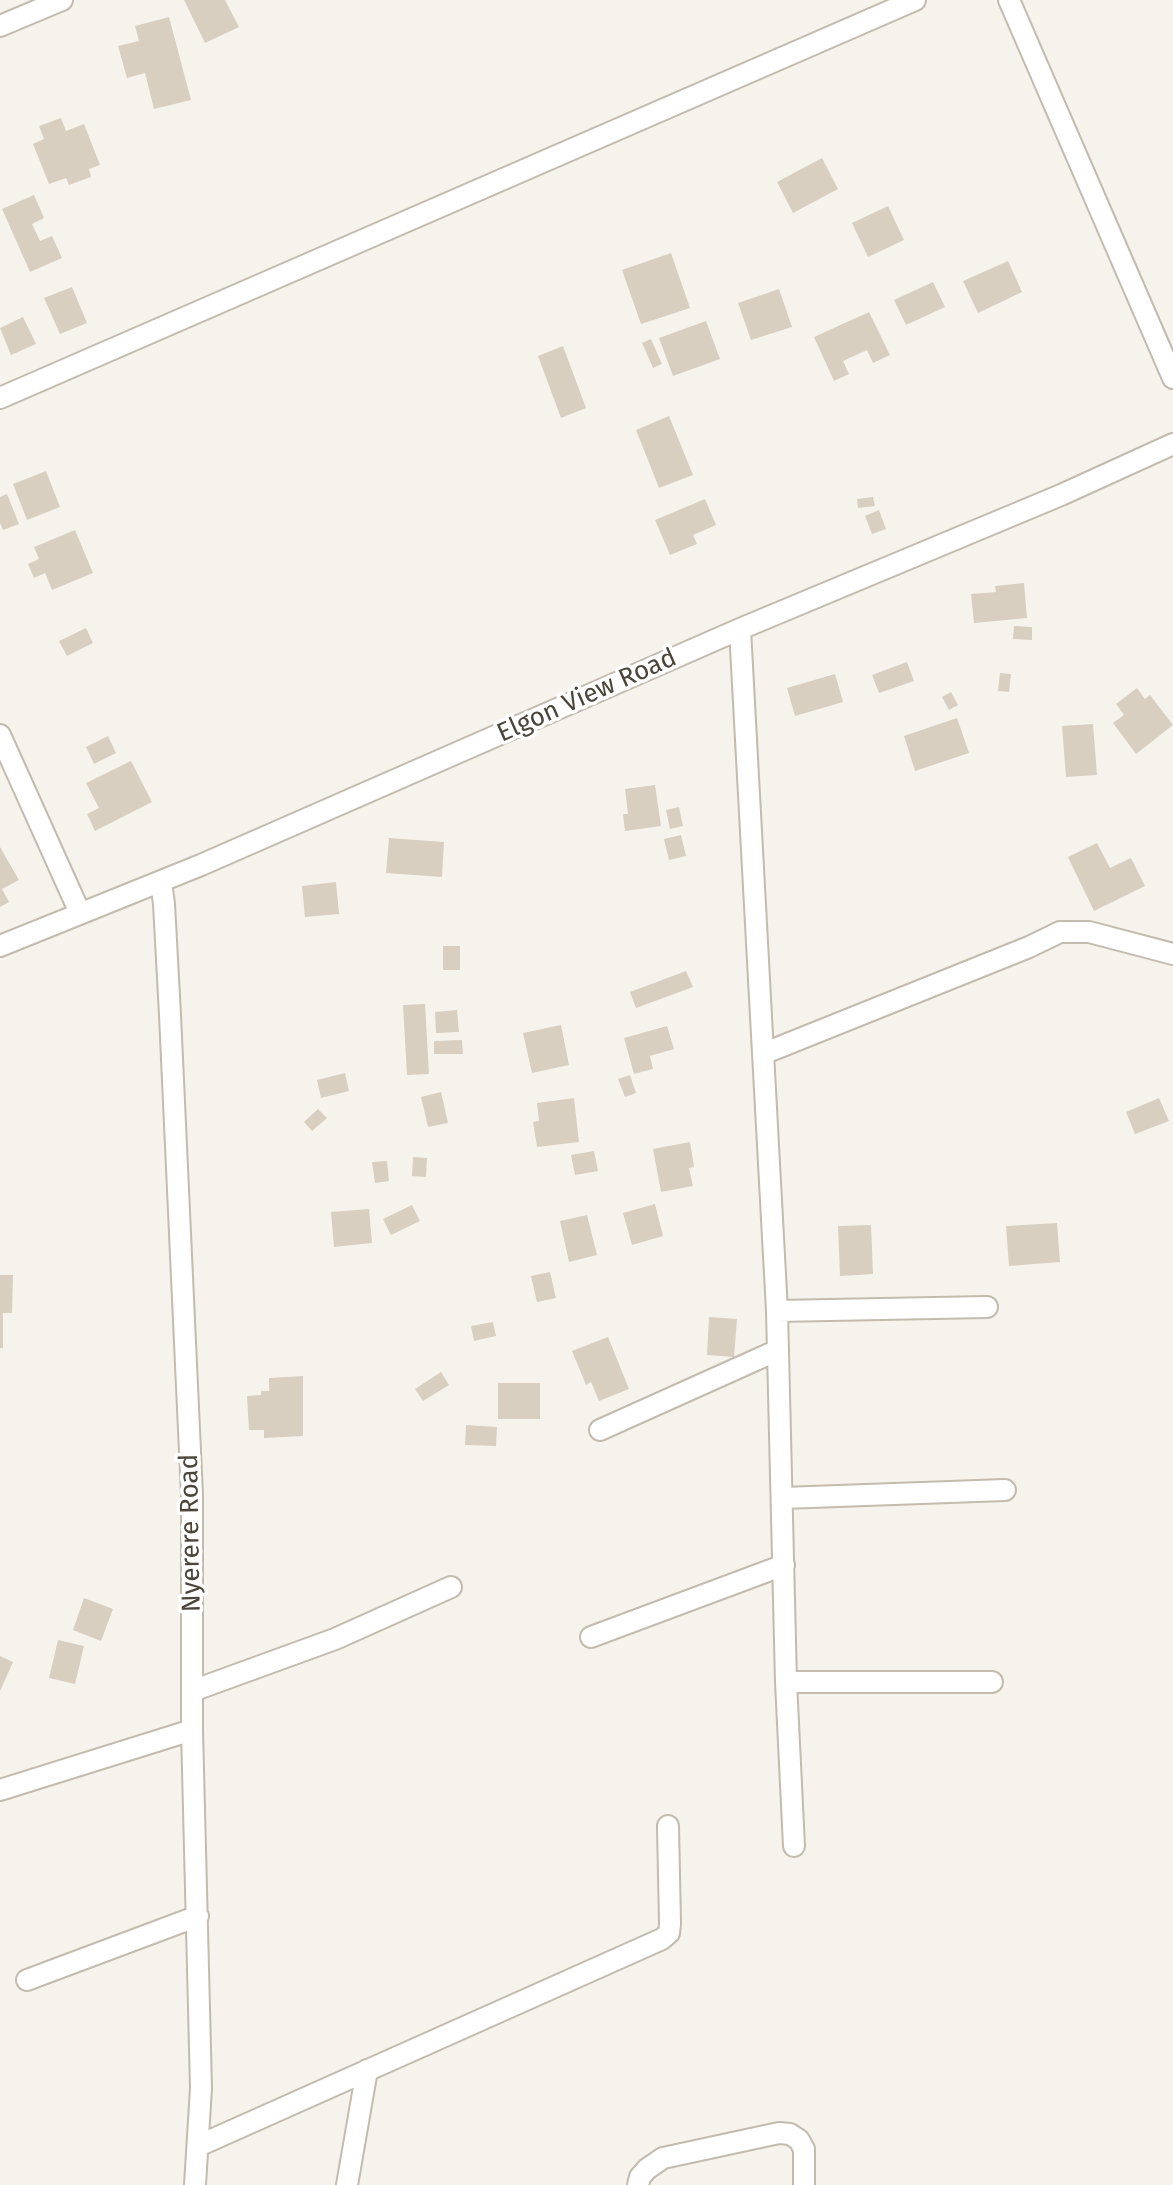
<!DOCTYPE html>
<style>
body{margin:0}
canvas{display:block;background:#f6f3ec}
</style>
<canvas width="1173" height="2185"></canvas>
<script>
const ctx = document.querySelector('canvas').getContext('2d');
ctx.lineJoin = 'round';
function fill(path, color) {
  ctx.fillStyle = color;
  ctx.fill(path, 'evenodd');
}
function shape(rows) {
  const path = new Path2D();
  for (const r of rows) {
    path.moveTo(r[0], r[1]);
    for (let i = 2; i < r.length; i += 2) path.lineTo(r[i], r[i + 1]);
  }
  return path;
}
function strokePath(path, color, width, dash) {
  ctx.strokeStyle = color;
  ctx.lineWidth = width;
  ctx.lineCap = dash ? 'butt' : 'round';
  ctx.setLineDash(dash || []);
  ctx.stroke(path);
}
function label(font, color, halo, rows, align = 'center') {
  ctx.font = font + ' "Fira Sans",sans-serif';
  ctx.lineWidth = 7;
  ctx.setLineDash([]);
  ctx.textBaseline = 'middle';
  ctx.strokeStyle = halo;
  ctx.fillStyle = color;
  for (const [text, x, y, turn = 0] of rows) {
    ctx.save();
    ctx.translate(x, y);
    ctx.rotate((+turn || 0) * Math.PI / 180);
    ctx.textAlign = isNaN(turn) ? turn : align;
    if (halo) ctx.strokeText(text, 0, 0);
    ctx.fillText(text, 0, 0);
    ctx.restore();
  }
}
const building = shape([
 [184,0,225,0,239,27,205,43],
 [169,17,191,100,154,109,145,73,127,78,118,46,139,41,135,26],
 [61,118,66,131,84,124,100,165,89,169,91,177,69,185,66,178,49,184,33,144,44,139,39,126],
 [822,158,838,189,793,213,777,182],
 [34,195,44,218,32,224,40,241,52,236,62,258,30,272,2,209],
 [888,206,904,240,868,257,852,223],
 [671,253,690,308,641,324,622,270],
 [1008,261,1022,292,978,313,963,281],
 [933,282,945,307,906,325,894,300],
 [72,287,87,323,60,334,44,298],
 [779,289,792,327,751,340,738,303],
 [869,312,890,355,873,363,867,350,843,361,849,374,834,381,814,337],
 [23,317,36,344,11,355,0,328],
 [706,321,720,359,673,376,659,338],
 [651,339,662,364,653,368,642,343],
 [563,346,586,408,561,418,538,356],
 [669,416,693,475,659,488,636,430],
 [46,471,60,507,27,520,13,484],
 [7,494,19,524,3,530,0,523,0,497],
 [873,497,875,506,858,508,857,499],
 [705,499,716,525,693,535,697,544,670,555,655,520],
 [879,510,886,529,872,534,865,516],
 [75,530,93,573,52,590,45,573,34,578,28,564,39,559,34,547],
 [1024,583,1027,618,974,623,971,594,996,592,995,586],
 [1014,626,1032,627,1032,640,1013,639],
 [86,628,93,643,67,656,59,641],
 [907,662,914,681,879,693,872,675],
 [1000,673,1011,674,1009,692,998,691],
 [835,674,843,702,795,716,787,688],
 [1137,688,1145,699,1150,695,1173,725,1136,754,1113,723,1124,715,1116,704],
 [951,692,958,705,949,710,942,697],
 [957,718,969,753,915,771,904,736],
 [1093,724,1097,775,1066,777,1062,726],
 [108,736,116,753,94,764,86,747],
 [131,761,152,802,95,831,87,814,99,808,86,783],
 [655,785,661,826,625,831,623,814,628,814,625,789],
 [679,807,683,826,670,829,666,810],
 [681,835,686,856,669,860,664,839],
 [389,838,444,842,442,877,386,873],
 [1097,843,1110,868,1131,858,1145,886,1094,911,1068,857],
 [0,847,19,880,2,889,9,902,0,907],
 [336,882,339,914,305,917,302,886],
 [443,946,460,946,460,970,443,970],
 [686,971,693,987,636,1008,630,992],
 [425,1004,429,1074,407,1075,403,1005],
 [457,1010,459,1032,436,1033,435,1012],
 [561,1025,569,1065,532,1073,523,1033],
 [667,1026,674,1049,650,1056,653,1069,634,1074,624,1038],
 [462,1040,463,1054,434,1054,434,1041],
 [345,1073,349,1091,321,1098,317,1080],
 [630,1075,636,1093,625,1097,618,1079],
 [441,1092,448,1123,428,1127,421,1097],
 [574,1098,579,1142,537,1147,533,1122,539,1121,537,1103],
 [1159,1098,1169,1121,1135,1134,1126,1112],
 [318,1109,327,1118,312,1131,304,1122],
 [690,1142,694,1167,689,1168,693,1186,661,1192,653,1149],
 [594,1151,598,1171,575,1175,571,1155],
 [413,1157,427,1158,426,1177,412,1176],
 [387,1161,389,1181,375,1183,372,1162],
 [655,1204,663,1236,632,1245,623,1213],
 [412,1205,420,1221,391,1235,383,1219],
 [369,1209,372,1243,334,1247,331,1212],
 [587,1215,597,1255,569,1262,560,1221],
 [1057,1223,1060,1262,1009,1266,1006,1226],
 [871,1225,873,1274,840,1276,838,1226],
 [550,1272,556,1298,537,1302,531,1276],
 [0,1275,13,1275,12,1313,3,1313,3,1348,0,1348],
 [709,1317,737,1319,734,1357,707,1355],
 [493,1322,496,1336,474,1341,471,1326],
 [608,1337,629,1389,599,1401,591,1382,586,1385,572,1351],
 [441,1372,449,1385,423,1401,415,1389],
 [303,1376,303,1436,264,1438,264,1430,249,1430,247,1396,261,1395,261,1391,269,1391,269,1378],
 [498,1383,540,1383,540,1419,498,1419],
 [466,1425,497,1427,496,1446,465,1445],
 [84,1598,113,1609,101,1641,73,1630],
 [58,1640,84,1646,75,1684,49,1678],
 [0,1656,13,1662,0,1691]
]);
const minor = shape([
 [1009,0,1173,378],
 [0,26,62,0],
 [0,398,915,0],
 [740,629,777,1311,786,1682,794,1846],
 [0,735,80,913],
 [161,882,164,904,170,1015,192,1495,192,1730,201,2088,195,2185],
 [0,946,201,865,740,629,1061,495,1173,444],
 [765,1053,1029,947,1060,932,1089,932,1173,954],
 [777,1311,987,1307],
 [600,1430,778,1350],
 [783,1498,1005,1490],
 [591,1637,784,1565],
 [786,1682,992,1682],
 [192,1691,335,1639,451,1587],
 [0,1790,192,1730],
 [27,1980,198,1916],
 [198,2146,662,1939,669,1933,670,1924,668,1826],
 [347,2185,367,2070],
 [638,2185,640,2177,647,2169,663,2158,779,2133,790,2134,799,2140,804,2149,804,2185]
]);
const streetNames = [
 ["Elgon View Road",587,696,-24],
 ["Nyerere Road",191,1533,-91]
];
fill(building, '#d8cfc1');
strokePath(minor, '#c2bbae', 24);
strokePath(minor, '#fff', 20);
label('26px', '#4b4439', '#fff', streetNames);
</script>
